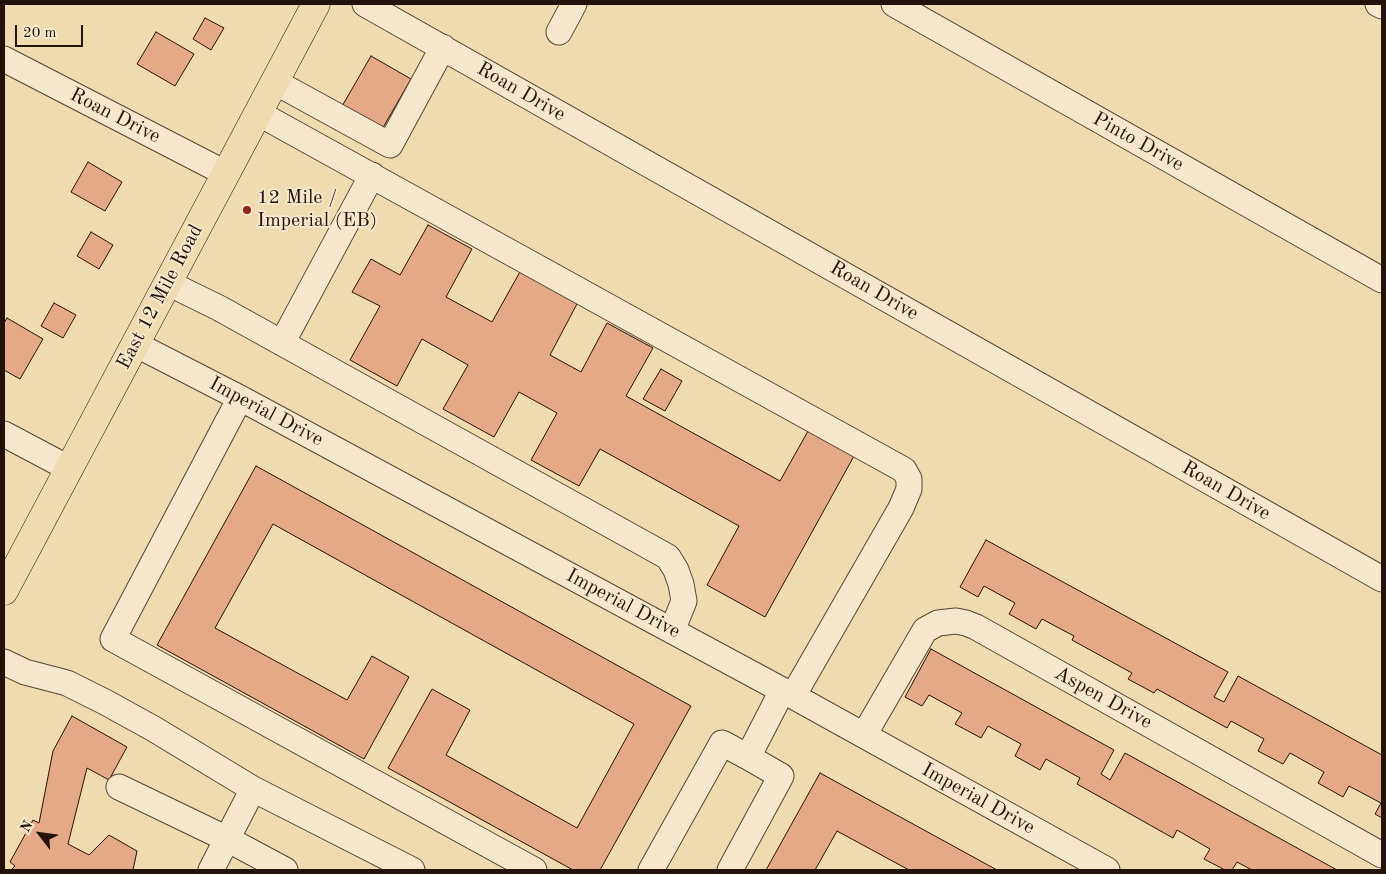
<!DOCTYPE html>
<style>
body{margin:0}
#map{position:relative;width:1386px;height:874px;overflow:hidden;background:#f0dab0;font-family:"Old Standard TT",serif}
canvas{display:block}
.frame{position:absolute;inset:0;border:5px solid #211309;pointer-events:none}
.north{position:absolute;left:15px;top:809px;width:50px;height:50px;-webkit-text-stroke:4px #f5e7cc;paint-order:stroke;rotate:300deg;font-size:14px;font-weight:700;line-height:20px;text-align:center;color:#211309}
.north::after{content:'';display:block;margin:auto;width:18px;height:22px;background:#211309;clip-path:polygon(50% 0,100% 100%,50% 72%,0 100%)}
.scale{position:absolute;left:15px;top:25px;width:68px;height:22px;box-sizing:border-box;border:2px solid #211309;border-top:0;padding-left:6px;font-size:15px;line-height:18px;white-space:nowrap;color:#211309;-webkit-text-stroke:4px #f5e7cc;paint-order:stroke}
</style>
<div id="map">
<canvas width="1386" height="874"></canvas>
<div class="frame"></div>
<div class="north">N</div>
<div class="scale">20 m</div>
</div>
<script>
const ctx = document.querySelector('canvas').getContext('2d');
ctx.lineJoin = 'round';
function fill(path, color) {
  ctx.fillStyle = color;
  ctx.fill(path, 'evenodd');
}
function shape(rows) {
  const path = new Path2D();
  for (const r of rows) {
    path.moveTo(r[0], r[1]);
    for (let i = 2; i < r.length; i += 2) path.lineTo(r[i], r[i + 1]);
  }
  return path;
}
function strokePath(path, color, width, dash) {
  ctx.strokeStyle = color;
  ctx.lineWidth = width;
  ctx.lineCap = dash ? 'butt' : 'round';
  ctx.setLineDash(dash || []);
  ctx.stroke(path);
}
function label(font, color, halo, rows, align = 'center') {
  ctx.font = font + ' "Old Standard TT",serif';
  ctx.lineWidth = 4;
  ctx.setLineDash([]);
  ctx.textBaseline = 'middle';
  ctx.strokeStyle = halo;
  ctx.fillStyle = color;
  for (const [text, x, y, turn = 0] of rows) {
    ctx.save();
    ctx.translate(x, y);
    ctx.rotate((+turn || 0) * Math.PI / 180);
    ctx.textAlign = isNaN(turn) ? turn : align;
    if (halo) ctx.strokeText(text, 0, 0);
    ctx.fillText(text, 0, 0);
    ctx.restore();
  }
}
const building = shape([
 [205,18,224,28,211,50,193,39,205,18],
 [156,32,194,54,175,86,137,64,156,32],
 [371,56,411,79,381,131,341,108,371,56],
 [88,162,122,182,105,211,71,192,88,162],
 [428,225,472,249,446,297,492,322,521,270,578,302,550,355,581,372,607,323,653,348,626,396,780,481,808,431,854,456,765,617,707,585,739,526,600,449,579,486,531,460,557,413,519,392,494,437,443,409,468,365,422,339,397,386,350,360,380,306,352,292,371,259,400,275,428,225],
 [91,232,113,245,99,269,77,256,91,232],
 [54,303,76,315,63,338,41,326,54,303],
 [7,318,43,339,20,379,4,370,4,323,7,318],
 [661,369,682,381,665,411,643,399,661,369],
 [256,466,691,706,600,870,573,870,388,768,432,689,470,710,446,755,577,828,634,724,273,524,215,628,347,700,372,656,409,677,364,759,157,645,256,466],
 [986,540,1228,672,1214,697,1224,702,1238,676,1382,755,1382,818,1375,814,1381,803,1349,786,1343,797,1318,783,1324,772,1290,753,1283,764,1258,751,1264,739,1231,721,1227,728,1157,689,1154,693,1128,679,1132,673,1072,640,1074,636,1042,619,1036,629,1009,614,1015,603,984,586,978,597,960,587,986,540],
 [931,649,1114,750,1101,774,1110,780,1125,753,1337,870,1252,870,1237,862,1232,870,1225,870,1204,859,1210,849,1177,830,1173,838,1077,784,1080,778,1046,759,1040,770,1015,756,1021,744,988,726,981,738,955,724,962,713,929,695,922,706,905,697,931,649],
 [72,716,127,747,109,780,87,768,68,844,89,855,109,835,137,851,133,870,11,870,15,866,10,862,33,820,39,823,53,751,72,716],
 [820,773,997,870,909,870,837,831,815,870,766,870,820,773]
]);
const minor = shape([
 [365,4,1382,579],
 [894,4,1382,280],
 [1378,4,1382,6],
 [559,32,574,4],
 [4,59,225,173],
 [275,82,390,145,443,47],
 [258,113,904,470,909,479,909,489,901,508,793,696],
 [168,283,219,308,668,557,676,570,681,584,684,601,672,631],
 [282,343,372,175],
 [135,344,240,398,793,696,1107,870],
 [240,398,113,639,534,870],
 [4,434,70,469],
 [4,662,25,672,67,683,105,702,154,729,253,789,412,870],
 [864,735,925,630,938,623,956,621,966,623,976,627,1382,855],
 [119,787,227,839,285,870],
 [211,870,253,789],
 [651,870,722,743,748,757,782,691],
 [730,870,781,776,748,757]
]);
const major = shape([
 [4,591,316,4]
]);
const markers = [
 [247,210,5,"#8f2418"]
];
const streetNames = [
 ["Roan Drive",521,92,30],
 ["Roan Drive",115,116,27],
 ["Pinto Drive",1138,142,29],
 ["Roan Drive",874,291,30],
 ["East 12 Mile Road",160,297,-62],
 ["Imperial Drive",266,412,28],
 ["Roan Drive",1226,491,30],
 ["Imperial Drive",623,604,28],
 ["Aspen Drive",1103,698,29],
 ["Imperial Drive",978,799,29]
];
const poiNames = [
 ["12 Mile /",257,198],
 ["Imperial (EB)",257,221]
];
fill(building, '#e6a988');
strokePath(building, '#211309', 1);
strokePath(minor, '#554533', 27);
strokePath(major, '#211309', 29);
strokePath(minor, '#f5e7cc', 25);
strokePath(major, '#f0dab0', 28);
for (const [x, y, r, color] of markers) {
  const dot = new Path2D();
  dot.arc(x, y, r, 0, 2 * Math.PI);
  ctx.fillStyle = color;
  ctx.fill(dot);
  strokePath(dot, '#f5e7cc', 2);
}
label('20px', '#211309', '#f5e7cc', streetNames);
label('20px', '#211309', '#f5e7cc', poiNames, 'left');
</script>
